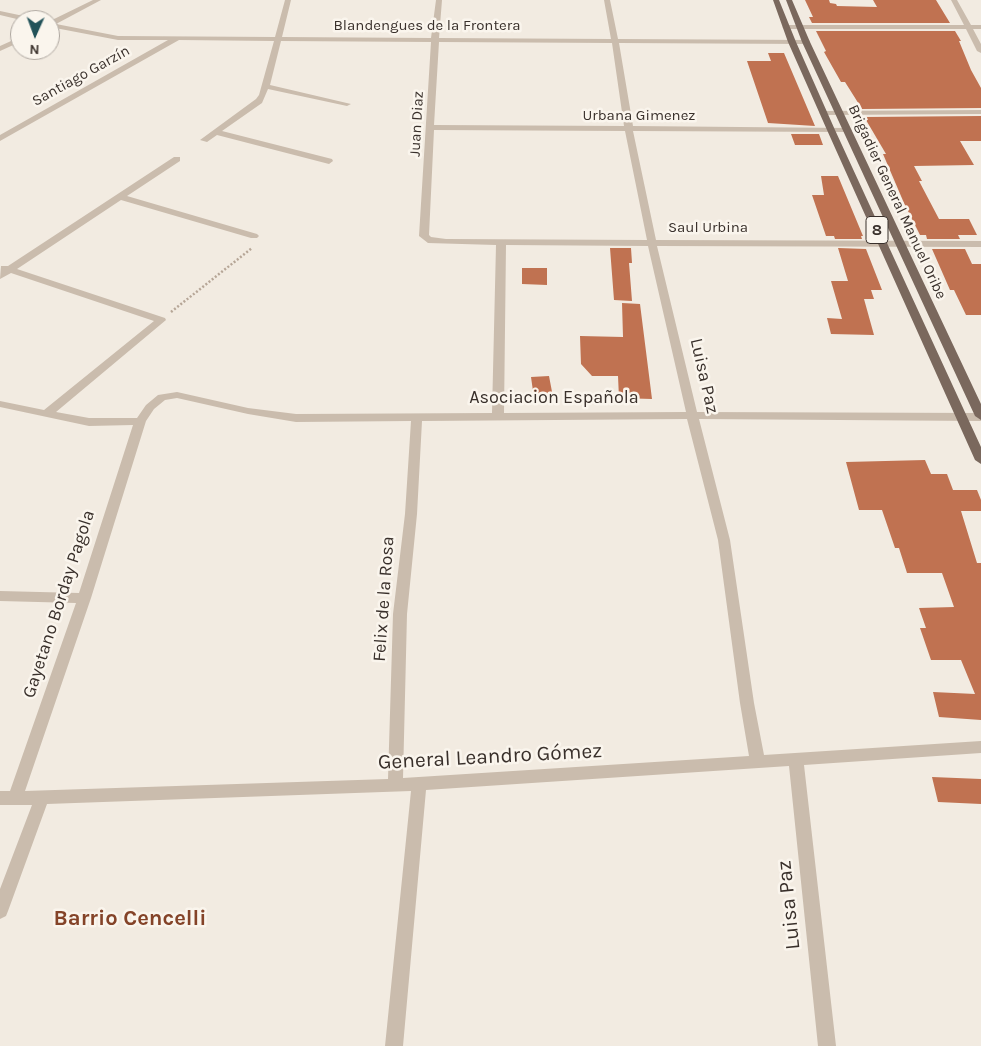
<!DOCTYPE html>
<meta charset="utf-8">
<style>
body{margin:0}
#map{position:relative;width:981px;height:1046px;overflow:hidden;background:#f2ebe1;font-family:Karla,sans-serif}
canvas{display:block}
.north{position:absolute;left:10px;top:10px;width:50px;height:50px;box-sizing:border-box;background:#faf5ed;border:1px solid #ada69f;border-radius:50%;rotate:182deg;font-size:14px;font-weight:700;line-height:20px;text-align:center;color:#39302b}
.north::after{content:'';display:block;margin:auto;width:18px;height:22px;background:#225259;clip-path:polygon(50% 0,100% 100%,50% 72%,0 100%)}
</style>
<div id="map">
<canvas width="981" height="1046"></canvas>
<div class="north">N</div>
</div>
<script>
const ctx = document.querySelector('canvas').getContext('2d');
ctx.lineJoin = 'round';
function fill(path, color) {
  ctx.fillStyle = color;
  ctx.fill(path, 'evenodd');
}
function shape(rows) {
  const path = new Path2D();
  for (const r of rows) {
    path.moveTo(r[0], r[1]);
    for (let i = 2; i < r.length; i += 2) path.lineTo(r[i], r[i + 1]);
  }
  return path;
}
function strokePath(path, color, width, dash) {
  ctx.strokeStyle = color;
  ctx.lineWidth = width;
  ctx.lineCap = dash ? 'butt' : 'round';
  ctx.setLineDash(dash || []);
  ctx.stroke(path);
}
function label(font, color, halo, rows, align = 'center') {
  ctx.font = font + ' Karla,sans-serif';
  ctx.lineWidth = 5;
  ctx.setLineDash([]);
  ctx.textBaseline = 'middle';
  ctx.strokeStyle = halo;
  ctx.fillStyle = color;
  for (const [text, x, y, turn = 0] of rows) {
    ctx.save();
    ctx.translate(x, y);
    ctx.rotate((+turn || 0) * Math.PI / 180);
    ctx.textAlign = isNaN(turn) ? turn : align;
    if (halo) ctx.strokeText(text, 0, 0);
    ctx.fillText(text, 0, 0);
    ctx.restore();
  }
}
const building = shape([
 [805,0,829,0,830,3,836,4,837,6,877,7,873,0,936,0,950,23,812,23,809,17,813,17],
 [816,31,955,31,961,41,959,41,971,70,981,88,981,108,862,109,845,82,841,82,824,52,826,51],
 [768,53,784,53,815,126,768,123,747,61,771,61],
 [981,116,981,141,960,141,974,165,914,166,922,181,919,181,939,219,969,219,977,235,958,235,960,239,927,239,926,235,920,235,904,203,883,154,886,154,866,120,868,120,866,117],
 [791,134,819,134,823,145,795,145],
 [821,176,838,176,863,236,861,236,862,239,835,239,834,236,826,236,812,195,824,195],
 [610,248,631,248,632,263,629,263,632,301,614,300],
 [838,248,866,249,882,290,871,290,874,299,864,299,874,335,831,334,827,318,842,319,831,281,848,281],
 [932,249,965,249,972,264,981,264,981,315,966,315,954,290,950,290],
 [522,268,547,268,547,285,522,284],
 [622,303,640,304,652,399,619,398,618,376,592,376,581,364,580,336,623,337],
 [549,376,553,397,534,398,531,377],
 [925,460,931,474,947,474,953,490,977,490,981,500,981,511,961,511,977,563,981,563,981,720,939,717,933,692,975,694,961,660,931,660,920,628,926,628,919,608,954,607,942,573,907,573,899,548,895,548,882,510,859,510,846,462],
 [932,777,981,779,981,804,938,802]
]);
const path = shape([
 [171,312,252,248]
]);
const minor = shape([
 [93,0,101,0,56,24,118,36,275,37,285,0,291,0,282,37,431,38,436,0,442,0,439,38,611,39,604,0,610,0,618,39,809,40,810,42,806,44,619,43,633,126,847,128,851,130,847,132,633,131,656,240,981,241,981,247,657,246,697,412,981,413,981,421,699,419,730,540,754,703,764,755,981,741,981,753,804,765,836,1046,818,1046,789,766,426,790,403,1046,385,1046,411,791,47,804,8,911,6,916,0,919,0,889,32,805,0,805,0,791,10,791,76,603,0,601,0,591,79,593,133,425,89,426,0,407,0,401,44,410,154,321,11,273,0,279,1,266,8,266,174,157,180,157,180,161,127,196,257,234,259,236,257,238,251,238,121,200,17,269,165,318,166,320,56,412,89,418,137,418,146,405,158,395,177,392,248,408,296,414,492,413,496,245,428,243,419,236,431,42,281,41,270,85,351,104,347,106,268,89,262,103,222,131,332,159,333,161,329,164,217,135,207,142,200,140,256,99,259,95,274,41,179,40,0,141,0,135,168,40,118,40,50,27,50,21,93,0],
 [439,42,612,43,624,126,434,125,439,42],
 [434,130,625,131,647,240,446,239,431,237,429,235,434,130],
 [506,245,648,246,686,412,504,413,506,245],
 [177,398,248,414,296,422,411,421,405,514,393,614,388,779,25,791,91,598,146,421,154,409,165,400,177,398],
 [687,419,718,540,740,703,749,756,403,778,407,614,417,514,422,421,687,419],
 [951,0,957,0,971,25,981,25,981,29,973,29,981,44,981,53,977,51,966,29,786,29,782,27,786,25,964,25,951,0],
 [0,11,33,18,34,20,21,20,0,15,0,11],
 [20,37,20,42,0,51,0,46,20,37],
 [981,110,981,114,823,115,819,113,823,111,981,110]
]);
const primary = shape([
 [773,0,779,0,796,42,835,130,981,447,981,464,975,460,827,130,788,42,773,0],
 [786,0,792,0,810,42,981,404,981,420,975,416,802,42,786,0]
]);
const farStreetnames = [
 ["Blandengues de la Frontera",427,26],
 ["Santiago Garzín",81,76,-29],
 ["Urbana Gimenez",639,116],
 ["Juan Diaz",417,124,-87],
 ["Brigadier General Manuel Oribe",897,202,65],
 ["Saul Urbina",708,228]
];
const shields = [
 [877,230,22]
];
const shieldNames = [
 ["8",877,230]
];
const streetNames = [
 ["Luisa Paz",704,376,77],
 ["Asociacion Española",554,398],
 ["Felix de la Rosa",384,599,-86],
 ["Gayetano Borday Pagola",59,604,-72]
];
const nearStreetnames = [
 ["General Leandro Gómez",490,757,-3],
 ["Luisa Paz",789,905,-96]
];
const nearNeighbourhoodnames = [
 ["Barrio Cencelli",130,919]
];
fill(building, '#c07251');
strokePath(path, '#b6a697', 2.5, [2, 2]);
fill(minor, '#cabcad');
fill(primary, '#7a685d');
label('15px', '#39302b', '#faf5ed', farStreetnames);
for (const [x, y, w] of shields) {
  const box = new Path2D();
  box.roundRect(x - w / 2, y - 13.5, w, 27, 4);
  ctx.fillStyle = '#faf5ed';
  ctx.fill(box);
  strokePath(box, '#39302b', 1);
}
label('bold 16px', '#39302b', null, shieldNames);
label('18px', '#39302b', '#faf5ed', streetNames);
label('21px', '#39302b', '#faf5ed', nearStreetnames);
label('bold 22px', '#844328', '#faf5ed', nearNeighbourhoodnames);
</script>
